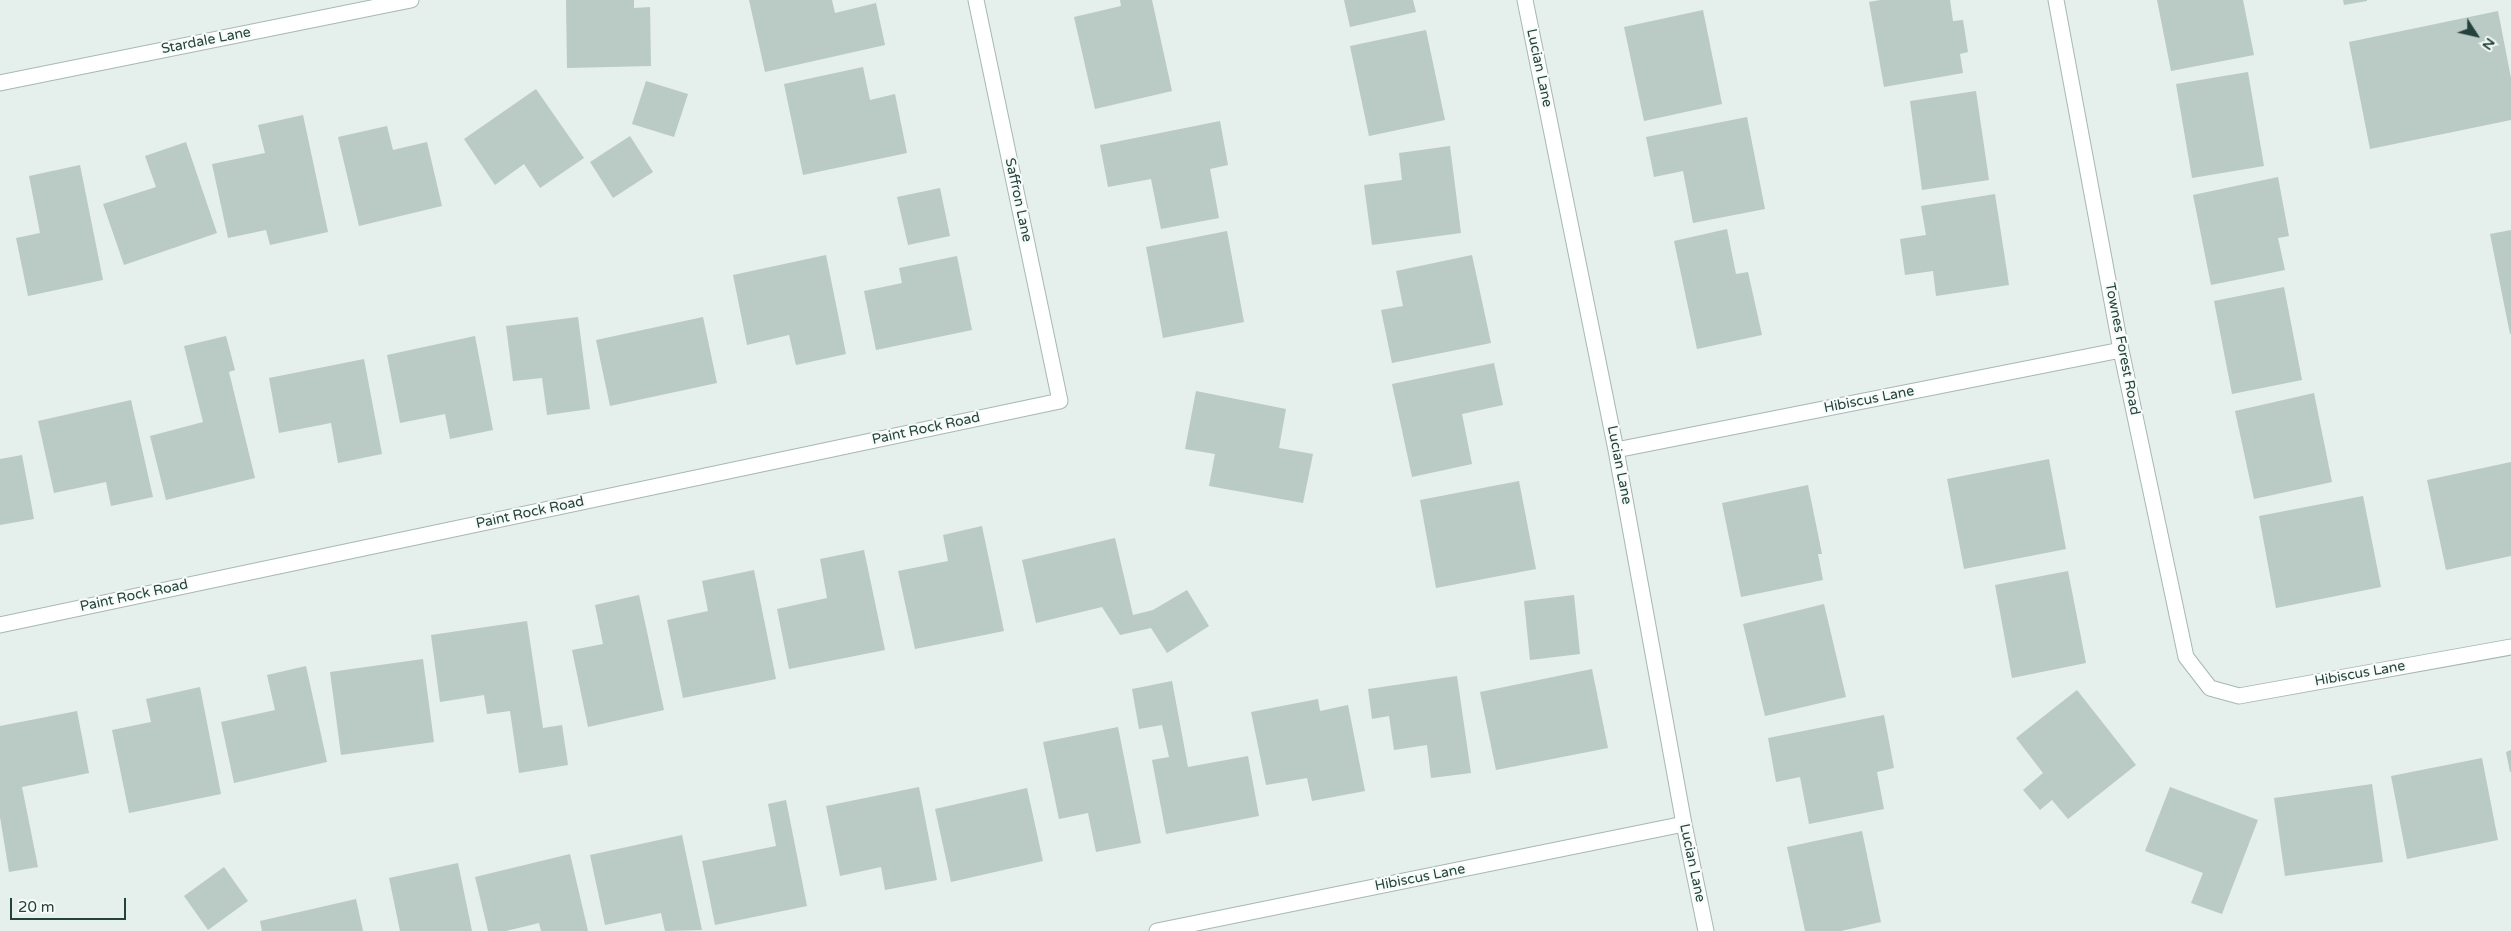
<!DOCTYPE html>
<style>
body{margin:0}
#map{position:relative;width:2511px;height:931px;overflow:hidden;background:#e5efeb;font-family:"Varela Round",sans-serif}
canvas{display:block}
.north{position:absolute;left:2451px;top:10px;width:50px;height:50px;-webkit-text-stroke:4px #f6fbf9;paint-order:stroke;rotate:125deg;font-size:14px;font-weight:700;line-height:20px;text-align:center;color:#23423b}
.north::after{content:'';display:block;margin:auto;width:18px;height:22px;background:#23423b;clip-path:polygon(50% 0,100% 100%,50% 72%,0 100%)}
.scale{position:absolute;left:10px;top:898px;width:116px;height:22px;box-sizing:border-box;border:2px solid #23423b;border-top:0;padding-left:6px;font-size:15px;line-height:18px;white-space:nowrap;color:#23423b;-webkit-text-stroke:4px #f6fbf9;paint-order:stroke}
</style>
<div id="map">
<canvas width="2511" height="931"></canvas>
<div class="north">N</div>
<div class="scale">20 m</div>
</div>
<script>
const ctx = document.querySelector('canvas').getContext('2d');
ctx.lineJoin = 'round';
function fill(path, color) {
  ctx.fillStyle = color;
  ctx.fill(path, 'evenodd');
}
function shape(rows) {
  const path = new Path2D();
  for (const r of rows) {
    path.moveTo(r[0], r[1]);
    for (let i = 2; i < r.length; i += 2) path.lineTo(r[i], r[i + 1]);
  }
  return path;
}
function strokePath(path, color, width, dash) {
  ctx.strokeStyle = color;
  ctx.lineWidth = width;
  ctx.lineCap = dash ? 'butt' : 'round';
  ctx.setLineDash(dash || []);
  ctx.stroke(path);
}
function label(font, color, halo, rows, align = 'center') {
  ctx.font = font + ' "Varela Round",sans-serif';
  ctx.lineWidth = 4.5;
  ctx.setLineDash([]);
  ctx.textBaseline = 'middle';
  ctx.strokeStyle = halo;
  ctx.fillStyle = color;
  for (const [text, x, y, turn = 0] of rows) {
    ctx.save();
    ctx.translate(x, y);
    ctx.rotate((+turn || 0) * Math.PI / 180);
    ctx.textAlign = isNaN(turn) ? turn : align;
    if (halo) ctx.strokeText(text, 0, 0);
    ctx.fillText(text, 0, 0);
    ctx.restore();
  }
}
const building = shape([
 [566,0,634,0,634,8,650,7,651,66,567,68],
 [749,0,832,0,835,13,876,3,885,45,765,72],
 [1120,0,1152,0,1172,91,1095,109,1074,17,1121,6],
 [1344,0,1413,0,1416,12,1350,27],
 [1880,0,1950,0,1953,21,1963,20,1968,52,1960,54,1963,73,1884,87,1869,2],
 [2157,0,2243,0,2254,55,2171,71],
 [2343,0,2367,0,2367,1,2344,5],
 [1703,10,1722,104,1644,121,1624,27],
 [2498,11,2511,78,2511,120,2370,149,2349,42],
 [1426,30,1445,120,1369,136,1350,46],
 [863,67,870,100,895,94,907,153,803,175,784,84],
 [2248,72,2264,166,2192,178,2176,84],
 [646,81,688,94,674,137,632,124],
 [536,89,584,158,540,188,524,164,495,185,464,139],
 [1976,91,1989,180,1922,190,1910,101],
 [303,115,328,232,270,245,266,230,228,238,212,164,265,153,258,125],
 [1747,117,1765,209,1693,223,1683,171,1654,177,1646,137],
 [1220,121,1228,165,1210,169,1219,218,1161,229,1151,179,1108,187,1100,145],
 [387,126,393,150,427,142,442,206,359,226,338,137],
 [630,136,653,172,613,198,590,162],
 [186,142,217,233,124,265,103,204,156,187,145,156],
 [1450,146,1461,233,1372,245,1364,185,1402,180,1399,153],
 [80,165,103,280,28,296,16,238,40,233,29,176],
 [2278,177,2289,236,2278,238,2285,270,2211,285,2193,195],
 [940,188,950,236,908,245,897,197],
 [1995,194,2009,285,1936,296,1933,271,1905,275,1900,239,1926,235,1921,206],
 [1727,229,1736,274,1748,272,1762,335,1697,349,1674,241],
 [2511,230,2511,334,2510,334,2490,234],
 [1227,231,1244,322,1163,338,1146,247],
 [826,255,846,354,796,365,789,335,747,345,733,275],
 [1472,255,1491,343,1392,363,1381,310,1403,306,1396,271],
 [957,256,972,330,876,350,864,291,902,283,899,268],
 [2284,287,2302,380,2232,394,2214,301],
 [578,317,590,409,547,415,542,378,513,381,506,326],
 [703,317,717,383,610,406,596,340],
 [226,336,235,370,229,372,255,478,166,500,150,436,203,422,184,346],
 [475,336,493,430,450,439,445,414,400,423,387,355],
 [364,359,382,454,338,463,331,423,279,433,269,378],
 [1494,363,1503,405,1462,414,1472,464,1412,477,1392,384],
 [1196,391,1286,409,1279,448,1313,454,1303,503,1209,486,1215,454,1185,449],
 [2314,393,2332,482,2254,499,2235,411],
 [131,400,153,497,111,506,106,482,54,493,38,421],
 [22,455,34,519,0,525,0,459],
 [2049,459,2066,549,1964,569,1947,479],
 [2511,462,2511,556,2446,570,2427,480],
 [1519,481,1536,569,1436,588,1420,500],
 [1808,485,1822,554,1818,554,1823,580,1741,597,1722,503],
 [2363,496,2381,587,2276,608,2259,516],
 [982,526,1004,631,915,649,898,571,948,561,943,535],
 [1115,538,1133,615,1153,610,1187,590,1209,626,1167,653,1151,628,1120,635,1102,607,1036,623,1022,560],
 [864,550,885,650,789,669,777,609,827,598,820,559],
 [754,570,776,679,683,698,667,620,708,611,702,581],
 [2068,571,2086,663,2012,678,1995,585],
 [639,595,664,710,588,727,572,650,603,644,595,605],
 [1574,595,1580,654,1530,660,1524,601],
 [1824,604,1846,697,1765,716,1743,624],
 [527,621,543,728,562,725,568,765,519,773,510,711,487,714,484,695,440,702,431,635],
 [423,659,434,742,341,755,330,672],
 [306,666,327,762,234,783,221,722,275,710,267,675],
 [1592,669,1608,748,1496,770,1480,692],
 [1457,676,1471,773,1431,778,1427,745,1394,750,1389,716,1372,719,1368,689],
 [1172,681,1188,767,1248,756,1259,816,1166,834,1152,760,1169,757,1162,725,1139,729,1132,689],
 [200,687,221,794,129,813,112,730,151,722,146,699],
 [2077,690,2136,765,2068,819,2052,800,2040,810,2023,790,2043,773,2016,738],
 [1318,699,1320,711,1348,705,1365,791,1312,801,1307,778,1266,785,1251,712],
 [77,711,89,773,22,787,38,867,9,872,0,817,0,726],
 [1884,715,1894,768,1877,772,1884,809,1809,824,1800,777,1776,782,1768,738],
 [1118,727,1141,843,1096,852,1088,813,1059,819,1043,742],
 [2511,750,2511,772,2510,772,2506,752],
 [2482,758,2498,840,2407,859,2391,776],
 [2372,784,2383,862,2285,876,2274,798],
 [919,787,937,880,885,890,881,867,840,876,826,806],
 [2170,787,2258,820,2222,914,2191,903,2203,873,2145,851],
 [1027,788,1043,861,951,882,935,809],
 [786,800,807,906,715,925,702,861,776,846,768,804],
 [1862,831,1881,922,1841,931,1805,931,1787,847],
 [682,835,702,930,665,931,661,913,605,925,590,855],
 [570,854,588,931,541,931,539,923,506,931,488,931,475,877],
 [458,863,472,931,400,931,389,878],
 [224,867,248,901,208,930,184,896],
 [356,899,363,931,262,931,260,921]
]);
const minor = shape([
 [1525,0,1616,450,1684,824,1706,931],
 [2056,0,2121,350,2186,657,2210,688,2239,696,2511,647],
 [0,83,411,0],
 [1616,450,2121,350],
 [0,625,1060,401,976,0],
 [1157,931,1684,824]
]);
const streetNames = [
 ["Stardale Lane",206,41,-11],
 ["Lucian Lane",1539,68,78],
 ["Saffron Lane",1018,200,78],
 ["Townes Forest Road",2122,349,79],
 ["Hibiscus Lane",1869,400,-11],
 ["Paint Rock Road",926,429,-12],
 ["Lucian Lane",1619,465,79],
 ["Paint Rock Road",530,513,-12],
 ["Paint Rock Road",134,596,-12],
 ["Hibiscus Lane",2360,674,-10],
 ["Lucian Lane",1692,863,78],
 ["Hibiscus Lane",1420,878,-11]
];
fill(building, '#bacac4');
strokePath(minor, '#a7b8b3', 17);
strokePath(minor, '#fff', 15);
label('14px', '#23423b', '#f6fbf9', streetNames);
</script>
